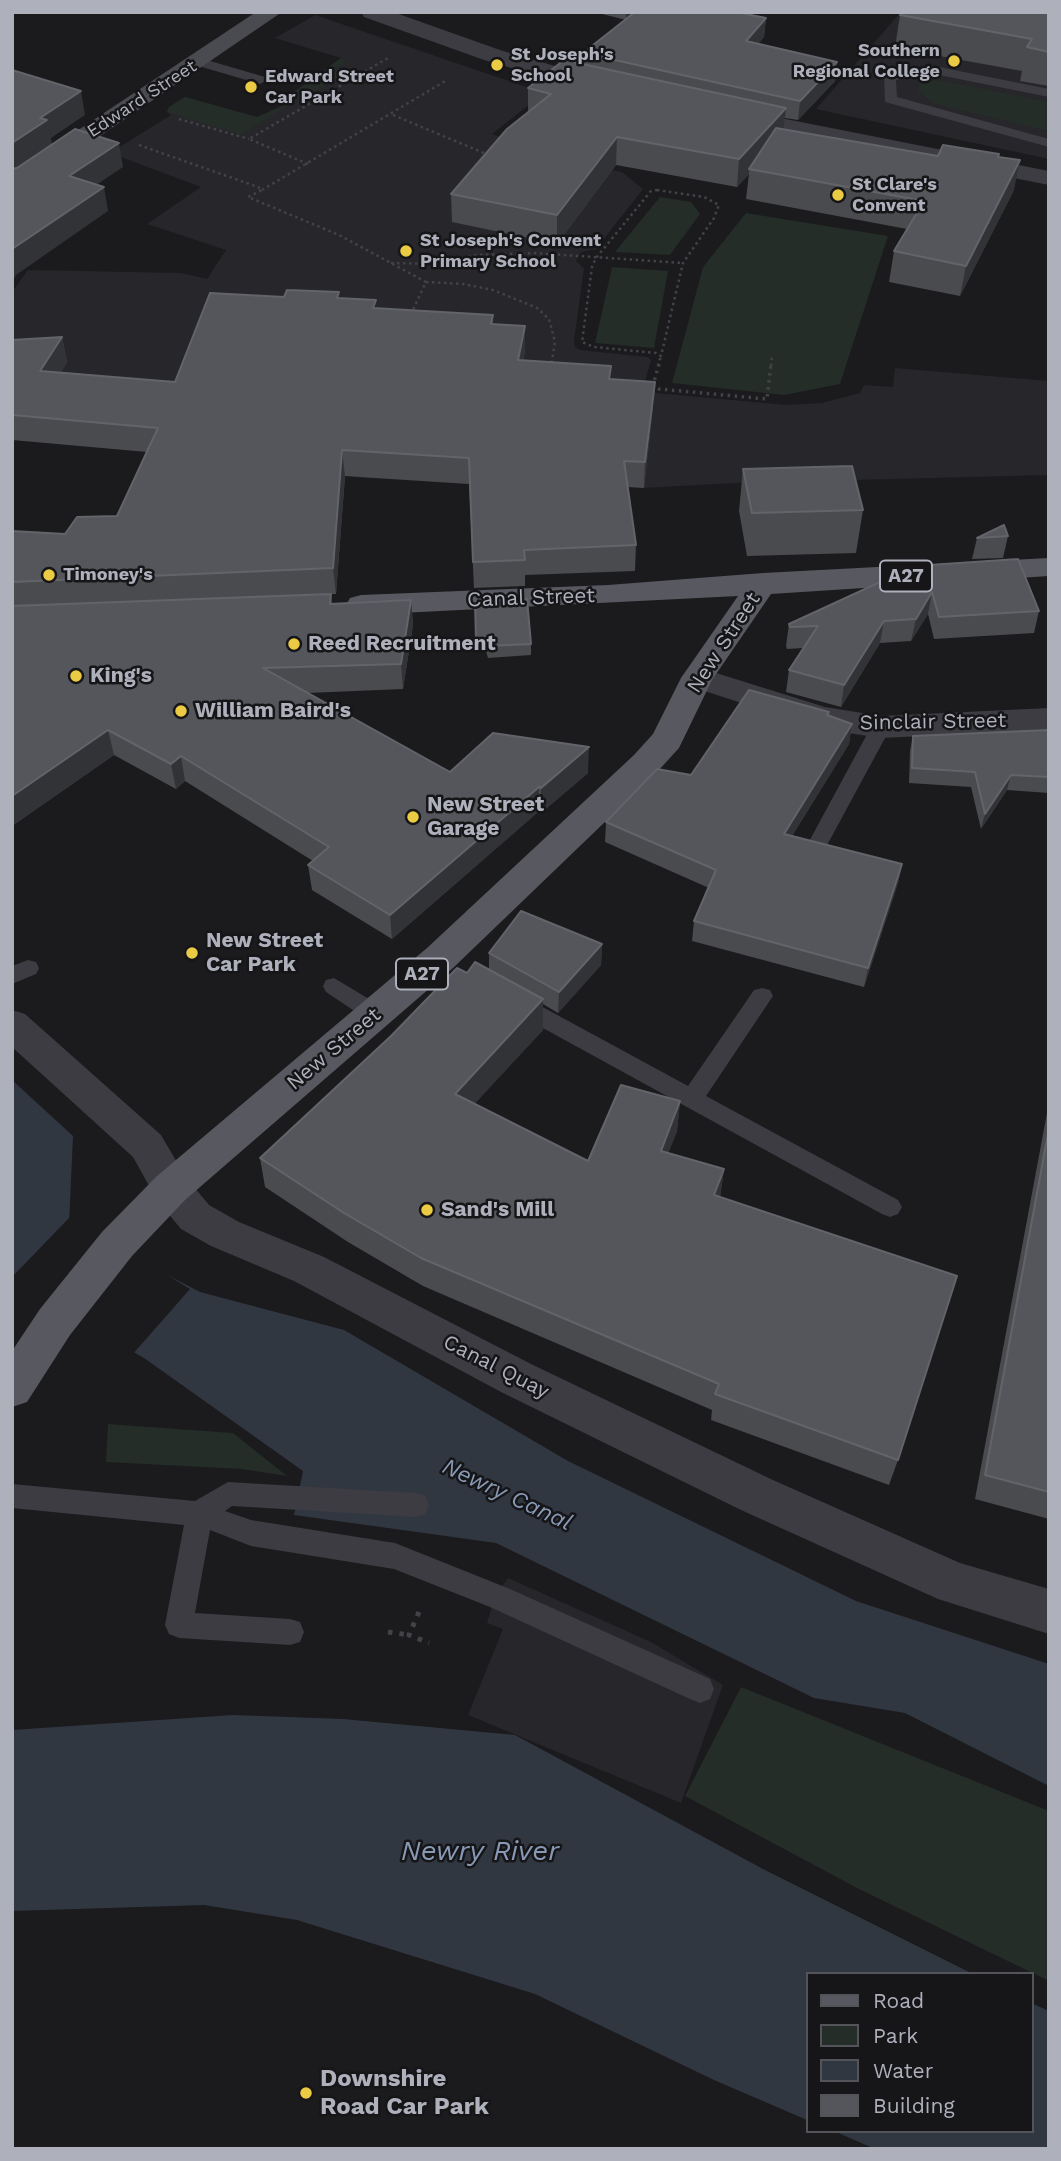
<!DOCTYPE html>
<style>
body{margin:0}
#map{position:relative;width:1061px;height:2161px;overflow:hidden;background:#1b1a1d;font-family:"Work Sans",sans-serif}
canvas{display:block}
.frame{position:absolute;inset:0;border:14px solid #aeb0bc;pointer-events:none}
.legend{position:absolute;left:806px;top:1972px;width:228px;height:161px;box-sizing:border-box;background:#161518;border:2px solid #53535a;margin:0;padding:9px 12px;list-style:none;font-size:21px;color:#aeb0bc}
.legend li{display:flex;align-items:center;gap:14px;height:35px}
.legend b{width:35px;border:2px solid #53535a}
</style>
<div id="map">
<canvas width="1061" height="2161"></canvas>
<div class="frame"></div>
<ul class="legend">
<li><b style="height:9px;background:#585860"></b>Road</li>
<li><b style="height:19px;background:#242d27"></b>Park</li>
<li><b style="height:19px;background:#313741"></b>Water</li>
<li><b style="height:19px;background:#54565b"></b>Building</li>
</ul>
</div>
<script>
const ctx = document.querySelector('canvas').getContext('2d');
ctx.lineJoin = 'round';
function fill(path, color) {
  ctx.fillStyle = color;
  ctx.fill(path, 'evenodd');
}
function shape(rows) {
  const path = new Path2D();
  for (const r of rows) {
    path.moveTo(r[0], r[1]);
    for (let i = 2; i < r.length; i += 2) path.lineTo(r[i], r[i + 1]);
  }
  return path;
}
function strokePath(path, color, width, dash) {
  ctx.strokeStyle = color;
  ctx.lineWidth = width;
  ctx.lineCap = dash ? 'butt' : 'round';
  ctx.setLineDash(dash || []);
  ctx.stroke(path);
}
function label(font, color, halo, rows, align = 'center') {
  ctx.font = font + ' "Work Sans",sans-serif';
  ctx.lineWidth = 5;
  ctx.setLineDash([]);
  ctx.textBaseline = 'middle';
  ctx.strokeStyle = halo;
  ctx.fillStyle = color;
  for (const [text, x, y, turn = 0] of rows) {
    ctx.save();
    ctx.translate(x, y);
    ctx.rotate((+turn || 0) * Math.PI / 180);
    ctx.textAlign = isNaN(turn) ? turn : align;
    if (halo) ctx.strokeText(text, 0, 0);
    ctx.fillText(text, 0, 0);
    ctx.restore();
  }
}
const built = shape([
 [901,12,1049,12,1049,159,816,109],
 [315,15,544,93,492,134,573,162,622,172,643,189,596,249,581,252,576,261,584,268,574,341,575,347,580,350,648,357,651,360,644,385,656,393,786,405,822,403,860,393,864,385,893,387,895,368,1049,381,1049,475,734,483,644,488,486,478,485,485,352,477,354,470,49,390,67,362,12,365,12,292,28,270,181,273,207,279,226,250,147,224,201,187,110,153,171,115,167,112,169,107,185,97,257,117,295,100,287,97,341,58,275,38],
 [508,1578,651,1642,723,1685,681,1803,468,1715,503,1629,487,1623,495,1596]
]);
const green = shape([
 [341,58,347,61,333,70,344,76,296,100,287,97],
 [938,80,1049,102,1049,131,935,104,918,92,919,82],
 [185,97,257,117,294,101,242,135,167,112,169,107],
 [660,197,691,202,700,214,670,255,615,252],
 [746,213,888,236,840,384,784,395,672,383,703,267],
 [612,267,668,271,654,348,595,343],
 [108,1424,233,1433,287,1476,242,1469,106,1462],
 [741,1687,1049,1811,1049,1981,857,1888,685,1796]
]);
const water = shape([
 [12,1080,73,1136,69,1224,200,1292,344,1330,568,1461,856,1601,1049,1664,1049,1786,905,1713,814,1698,496,1543,294,1515,303,1471,144,1358,12,1282],
 [233,1715,343,1719,515,1735,763,1869,973,1974,807,1974,807,2120,714,2080,535,1994,297,1920,204,1905,12,1911,12,1730],
 [1031,2003,1049,2011,1049,2149,875,2149,834,2131,1031,2131]
]);
const pier = shape([
 [70,1217,72,1221,124,1248,190,1289,132,1355,12,1287,12,1277]
]);
const pathFar2 = shape([
 [393,115,491,156],
 [179,119,249,139],
 [139,145,258,187,262,190,248,197,339,235,426,282,411,314],
 [308,164,249,139,388,58],
 [262,190,447,80],
 [657,190,704,197,719,205,714,218,683,263,661,356,656,353,594,347,582,342,592,267,596,258,651,191,657,190],
 [391,263,440,264,476,255,534,253,683,263],
 [426,282,463,284,493,290,537,308,549,319,555,342,551,366],
 [658,366,661,356],
 [771,366,772,357]
]);
const pathFar1 = shape([
 [659,364,653,385,659,389,767,399,771,364],
 [551,368,552,364]
]);
const path = shape([
 [419,1612,409,1635,429,1643],
 [388,1632,409,1635]
]);
const lane = shape([
 [200,58,265,77,267,80,260,84,195,65,193,62,200,58],
 [929,65,1049,89,1049,97,929,73,896,80,897,97,1049,139,1049,147,885,102,884,75,929,65],
 [881,720,888,722,891,727,826,847,823,852,816,854,809,852,806,847,871,727,874,722,881,720],
 [28,960,36,962,39,968,36,974,12,984,12,966,28,960],
 [334,978,384,1008,387,1014,384,1020,376,1022,368,1020,326,992,323,986,326,980,334,978],
 [762,988,770,990,773,996,706,1096,898,1200,902,1207,898,1214,890,1217,882,1214,510,1010,507,1004,510,998,518,996,526,998,688,1086,754,990,762,988],
 [228,1482,416,1493,425,1496,429,1505,425,1514,416,1517,232,1506,225,1511,251,1520,395,1543,510,1589,710,1679,714,1689,710,1699,700,1703,690,1699,490,1607,394,1569,251,1546,210,1530,195,1613,290,1619,300,1622,304,1632,300,1642,290,1645,179,1638,169,1634,165,1625,184,1525,12,1508,12,1484,195,1501,228,1482]
]);
const street = shape([
 [361,12,393,12,500,50,606,81,609,86,606,91,598,93,484,60,364,17,361,12],
 [735,109,1049,171,1049,185,727,121,723,116,727,111,735,109],
 [697,667,825,707,881,716,1049,708,1049,730,881,738,822,729,686,685,681,678,686,671,697,667],
 [12,1010,25,1014,161,1135,185,1176,209,1205,239,1222,324,1257,531,1364,773,1480,960,1563,1049,1589,1049,1634,938,1599,741,1510,501,1392,294,1281,211,1246,181,1229,157,1200,133,1157,12,1047,12,1010]
]);
const secondary = shape([
 [256,12,282,12,21,190,12,192,12,174,256,12]
]);
const primary = shape([
 [1049,558,1049,576,771,594,712,680,679,748,658,771,453,968,185,1200,132,1256,70,1335,27,1402,12,1407,12,1351,40,1309,102,1232,157,1176,427,948,634,755,653,734,681,678,738,596,361,615,350,612,346,605,350,598,361,595,608,585,763,573,1049,558]
]);
const wall = shape([
 [594,12,736,12,766,18,764,37,758,44,837,62,835,81,798,120,785,118,784,129,938,156,998,157,1014,190,960,296,889,282,894,251,907,229,746,199,749,174,737,187,616,165,557,244,452,222,451,194,528,112,528,88,582,64,583,53,626,20],
 [1049,12,1049,86,1020,81,1022,71,895,48,900,15],
 [284,297,339,298,376,308,493,315,493,324,525,326,525,351,523,361,611,379,653,407,644,488,628,487,636,545,635,571,525,575,525,586,474,588,469,484,345,476,336,594,331,594,332,604,411,600,413,625,403,689,307,693,450,772,588,773,541,813,538,812,392,939,312,890,308,865,313,861,185,781,176,789,114,755,12,826,12,531,65,534,117,516,147,452,12,440,12,340,62,337,67,362,61,372,175,382],
 [743,469,863,510,856,553,747,556,739,511],
 [1008,536,1003,558,972,559,977,538],
 [915,566,1039,611,1034,633,934,639,928,614,911,641,880,643,841,707,786,692,789,670,803,648,787,649,786,646,789,624],
 [475,602,531,644,531,655,488,658,486,651,477,652],
 [829,712,828,716,852,724,849,744,792,836,902,864,898,883,864,987,692,941,694,921,709,888,605,842,606,822,691,775],
 [1049,730,1049,793,1007,790,981,829,971,787,909,783,910,751,913,736],
 [602,944,601,965,558,1013,543,1004,543,1030,474,1104,588,1161,680,1101,677,1131,668,1153,724,1169,720,1197,898,1460,889,1485,711,1420,712,1410,423,1286,348,1242,265,1187,260,1158,467,973,489,969,489,953],
 [1049,1102,1049,1519,975,1499]
]);
const shadedWall = shape([
 [626,12,635,12,626,20],
 [766,18,764,37,745,60,746,41],
 [837,62,835,81,798,120,800,101],
 [81,91,85,115,51,138,52,144,12,171,12,143,40,118],
 [786,108,783,137,749,169,749,174,737,187,739,159],
 [617,137,616,165,557,244,557,215],
 [119,143,123,167,74,200,69,176],
 [1020,160,1014,190,960,296,966,266],
 [104,187,108,211,16,275,12,282,12,249],
 [525,326,525,351,518,386,518,360],
 [62,337,67,362,46,396,40,371],
 [655,382,653,407,644,488,645,462],
 [342,450,345,476,336,594,333,568],
 [932,592,928,614,911,641,916,619],
 [411,600,413,625,403,689,401,664],
 [884,621,880,643,841,707,844,685],
 [852,724,849,744,781,854,784,834],
 [108,730,114,755,12,826,12,796],
 [589,747,588,773,541,813,541,788],
 [181,756,185,781,176,789,171,764],
 [1011,775,1007,790,981,829,985,814],
 [539,787,538,812,392,939,390,915],
 [902,864,898,883,864,987,868,968],
 [602,944,601,965,558,1013,559,992],
 [543,999,543,1030,456,1124,455,1094],
 [680,1101,677,1131,658,1180,661,1151],
 [724,1169,720,1198,714,1195]
]);
const building = shape([
 [635,12,736,12,766,18,746,41,837,62,800,101,583,53,635,12],
 [902,12,1049,12,1049,52,1027,47,1032,39,900,15,902,12],
 [564,60,786,108,739,159,617,137,557,215,451,194,507,129,551,94,528,88,564,60],
 [12,70,81,91,40,118,47,120,12,143,12,70],
 [776,128,938,156,943,145,999,154,998,157,1020,160,966,266,894,251,924,201,749,169,776,128],
 [75,129,119,143,69,176,104,187,12,249,12,169,17,168,75,129],
 [287,290,339,292,337,298,376,300,373,308,493,315,491,324,525,326,518,360,611,366,609,379,655,382,645,462,624,461,636,545,524,550,525,560,473,562,469,458,342,450,333,568,12,582,12,531,65,534,77,517,117,516,158,428,12,415,12,340,62,337,40,371,175,382,210,293,284,297,287,290],
 [852,466,863,510,752,513,743,469,852,466],
 [1004,525,1008,536,977,538,1004,525],
 [1018,559,1039,611,939,617,932,592,916,619,884,621,844,685,789,670,818,626,790,627,789,624,915,566,1018,559],
 [331,594,330,604,411,600,401,664,263,668,450,772,493,733,589,747,541,788,539,787,390,915,308,865,329,847,181,756,171,764,108,730,12,796,12,606,331,594],
 [527,599,531,644,487,646,486,640,476,640,475,602,527,599],
 [749,690,829,712,827,715,852,724,784,834,902,864,868,968,694,921,716,870,606,822,657,769,691,775,749,690],
 [1049,730,1049,777,1011,775,985,814,975,772,912,768,913,736,1049,730],
 [521,911,602,944,559,992,489,953,521,911],
 [475,962,543,999,455,1094,588,1161,621,1085,680,1101,661,1151,724,1169,714,1195,957,1276,898,1460,715,1394,719,1384,421,1258,344,1213,260,1158,391,1036,457,968,467,973,475,962],
 [1049,1128,1049,1492,985,1475,1049,1128]
]);
const markers = [
 [954,61,7,"#eccb44"],
 [497,65,7,"#eccb44"],
 [251,87,7,"#eccb44"],
 [838,195,7,"#eccb44"],
 [406,251,7,"#eccb44"],
 [49,575,7,"#eccb44"],
 [294,644,7,"#eccb44"],
 [76,676,7,"#eccb44"],
 [181,711,7,"#eccb44"],
 [413,817,7,"#eccb44"],
 [192,953,7,"#eccb44"],
 [427,1210,7,"#eccb44"],
 [306,2093,7,"#eccb44"]
];
const farPoinames = [
 ["Southern",940,51,"right"],
 ["Regional College",940,72,"right"],
 ["St Joseph's",511,55],
 ["School",511,76],
 ["Edward Street",265,77],
 ["Car Park",265,98],
 ["St Clare's",852,185],
 ["Convent",852,206],
 ["St Joseph's Convent",420,241],
 ["Primary School",420,262],
 ["Timoney's",63,575]
];
const farStreetnames = [
 ["Edward Street",142,99,-33]
];
const shields = [
 [906,576,52],
 [422,974,52]
];
const shieldNames = [
 ["A27",906,576],
 ["A27",422,974]
];
const streetNames = [
 ["Canal Street",531,598,-2],
 ["New Street",724,643,-57],
 ["Sinclair Street",933,722,-1],
 ["New Street",334,1049,-40],
 ["Canal Quay",496,1367,27]
];
const poiNames = [
 ["Reed Recruitment",308,644],
 ["King's",90,676],
 ["William Baird's",195,711],
 ["New Street",427,805],
 ["Garage",427,829],
 ["New Street",206,941],
 ["Car Park",206,965],
 ["Sand's Mill",441,1210]
];
const waterNames = [
 ["Newry Canal",507,1495,25]
];
const nearPoinames = [
 ["Downshire",320,2079],
 ["Road Car Park",320,2107]
];
const nearWaternames = [
 ["Newry River",480,1852]
];
fill(built, '#27262a');
fill(green, '#242d27');
fill(water, '#313741');
fill(pier, '#1b1a1d');
strokePath(pathFar2, '#424349', 2.5, [2.5, 3.5]);
strokePath(pathFar1, '#424349', 3.5, [2.5, 4.5]);
strokePath(path, '#424349', 5, [4.5, 7]);
fill(lane, '#3c3c42');
fill(street, '#3c3c42');
fill(secondary, '#4a4a51');
fill(primary, '#585860');
fill(wall, '#4a4b4f');
fill(shadedWall, '#323336');
fill(building, '#54565b');
strokePath(building, '#62646a', 2);
for (const [x, y, r, color] of markers) {
  const dot = new Path2D();
  dot.arc(x, y, r, 0, 2 * Math.PI);
  ctx.fillStyle = color;
  ctx.fill(dot);
  strokePath(dot, '#161518', 2.5);
}
label('bold 18px', '#aeb0bc', '#161518', farPoinames, 'left');
label('18px', '#aeb0bc', '#161518', farStreetnames);
for (const [x, y, w] of shields) {
  const box = new Path2D();
  box.roundRect(x - w / 2, y - 15.5, w, 31, 5);
  ctx.fillStyle = '#161518';
  ctx.fill(box);
  strokePath(box, '#aeb0bc', 2);
}
label('bold 19px', '#aeb0bc', null, shieldNames);
label('21px', '#aeb0bc', '#161518', streetNames);
label('bold 21px', '#aeb0bc', '#161518', poiNames, 'left');
label('italic 23px', '#8799b4', '#161518', waterNames);
label('bold 24px', '#aeb0bc', '#161518', nearPoinames, 'left');
label('italic 28px', '#8799b4', '#161518', nearWaternames);
</script>
